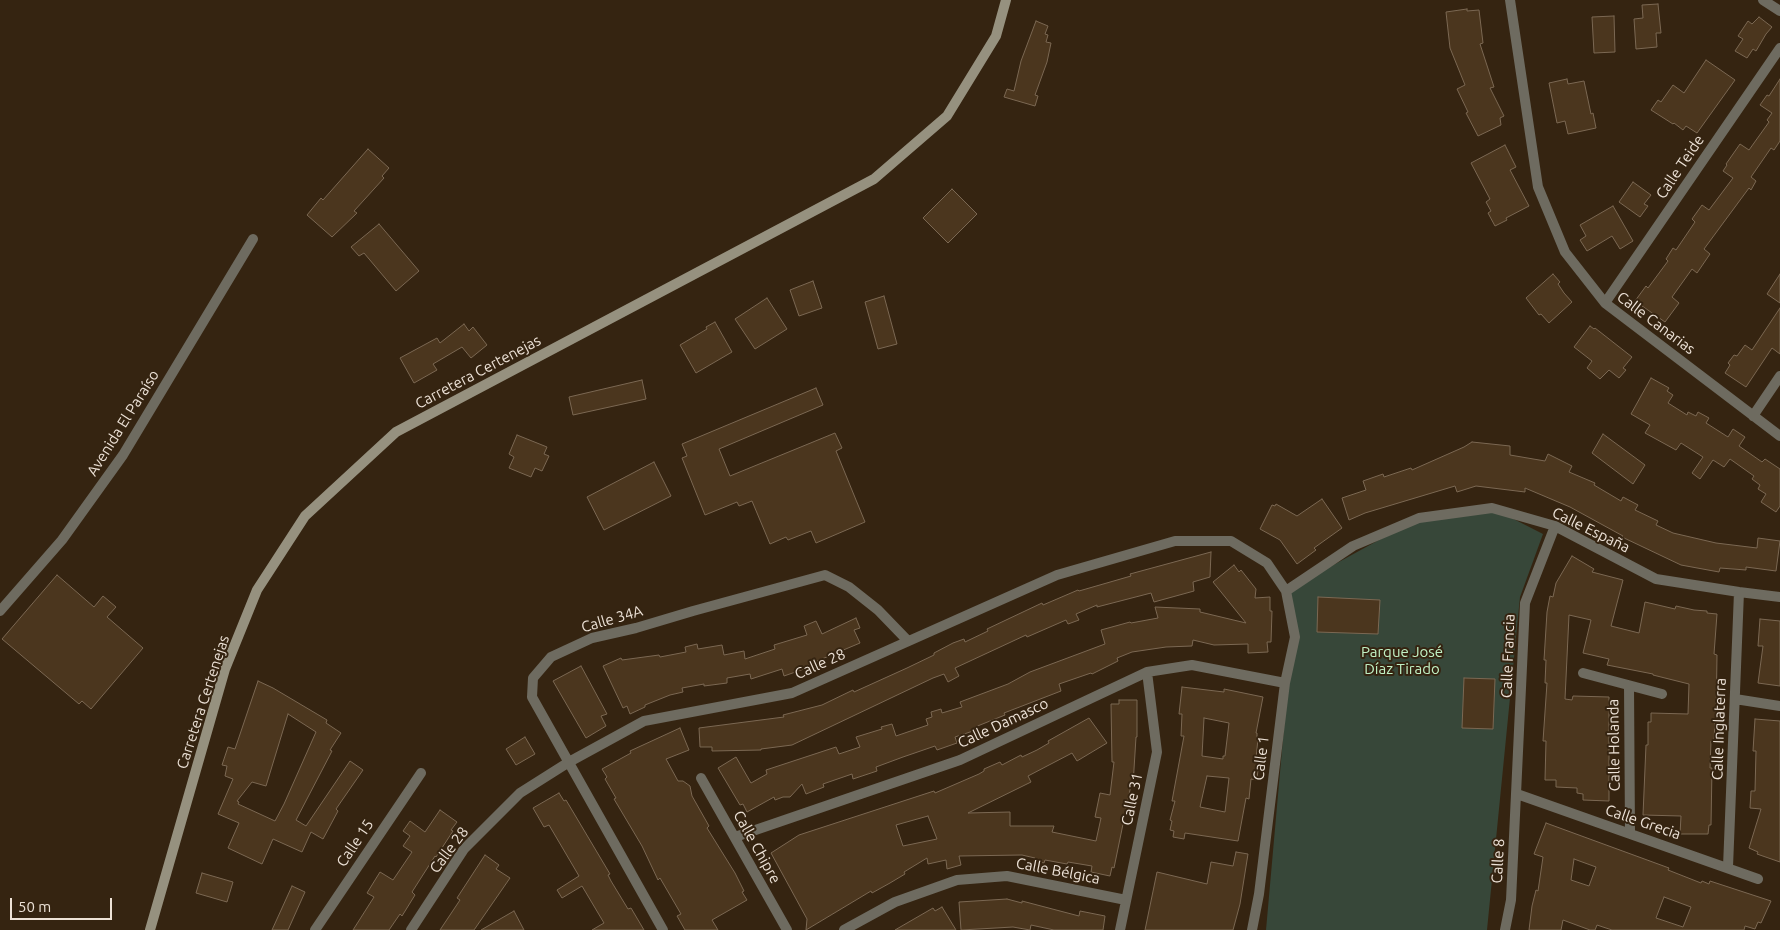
<!DOCTYPE html>
<meta charset="utf-8">
<style>
body{margin:0}
#map{position:relative;width:1780px;height:930px;overflow:hidden;background:#352411;font-family:Ubuntu,sans-serif}
canvas{display:block}
.scale{position:absolute;left:10px;top:898px;width:102px;height:22px;box-sizing:border-box;border:2px solid #ede2d7;border-top:0;padding-left:6px;font-size:15px;line-height:18px;white-space:nowrap;color:#ede2d7;-webkit-text-stroke:4px #352411;paint-order:stroke}
</style>
<div id="map">
<canvas width="1780" height="930"></canvas>
<div class="scale">50 m</div>
</div>
<script>
const ctx = document.querySelector('canvas').getContext('2d');
ctx.lineJoin = 'round';
function fill(path, color) {
  ctx.fillStyle = color;
  ctx.fill(path, 'evenodd');
}
function shape(rows) {
  const path = new Path2D();
  for (const r of rows) {
    path.moveTo(r[0], r[1]);
    for (let i = 2; i < r.length; i += 2) path.lineTo(r[i], r[i + 1]);
  }
  return path;
}
function strokePath(path, color, width, dash) {
  ctx.strokeStyle = color;
  ctx.lineWidth = width;
  ctx.lineCap = dash ? 'butt' : 'round';
  ctx.setLineDash(dash || []);
  ctx.stroke(path);
}
function label(font, color, halo, rows, align = 'center') {
  ctx.font = font + ' Ubuntu,sans-serif';
  ctx.lineWidth = 4;
  ctx.setLineDash([]);
  ctx.textBaseline = 'middle';
  ctx.strokeStyle = halo;
  ctx.fillStyle = color;
  for (const [text, x, y, turn = 0] of rows) {
    ctx.save();
    ctx.translate(x, y);
    ctx.rotate((+turn || 0) * Math.PI / 180);
    ctx.textAlign = isNaN(turn) ? turn : align;
    if (halo) ctx.strokeText(text, 0, 0);
    ctx.fillText(text, 0, 0);
    ctx.restore();
  }
}
const green = shape([
 [1492,508,1543,534,1520,597,1487,930,1266,930,1293,626,1286,591,1419,518]
]);
const building = shape([
 [1658,4,1661,33,1656,33,1657,47,1636,49,1634,19,1643,18,1642,5,1658,4],
 [1467,9,1467,11,1479,10,1483,43,1480,44,1494,87,1490,88,1504,116,1500,118,1501,125,1478,136,1466,113,1468,112,1457,89,1465,85,1450,48,1446,12,1467,9],
 [1614,16,1615,52,1594,53,1592,17,1614,16],
 [1759,17,1772,27,1766,34,1756,51,1753,49,1747,58,1735,51,1743,39,1738,36,1748,21,1752,24,1759,17],
 [1036,21,1048,26,1045,34,1048,35,1046,42,1051,43,1047,62,1035,95,1038,96,1035,106,1004,97,1007,89,1014,91,1021,61,1036,21],
 [1706,60,1735,80,1697,133,1686,126,1683,130,1674,123,1673,124,1651,110,1658,100,1661,102,1673,85,1684,93,1706,60],
 [1567,79,1568,84,1584,81,1591,114,1593,113,1596,128,1568,134,1565,121,1557,123,1549,83,1567,79],
 [1780,79,1780,141,1774,150,1771,148,1751,177,1756,181,1751,190,1749,188,1704,249,1710,254,1697,273,1692,269,1672,297,1679,303,1665,322,1635,301,1646,286,1648,288,1668,261,1666,259,1673,248,1676,250,1695,222,1692,219,1702,205,1709,210,1733,178,1723,171,1727,165,1726,164,1740,144,1749,150,1769,122,1767,120,1772,113,1760,105,1767,95,1769,96,1780,79],
 [1505,145,1516,167,1510,170,1529,206,1506,218,1507,220,1495,226,1488,213,1491,211,1486,202,1490,199,1471,163,1505,145],
 [368,149,389,168,382,176,384,178,354,211,357,213,332,237,307,215,321,198,323,200,368,149],
 [1633,182,1651,195,1644,204,1648,206,1640,217,1619,202,1633,182],
 [952,189,977,214,948,243,923,218,952,189],
 [1613,206,1633,241,1620,249,1612,236,1587,251,1580,240,1586,236,1580,225,1613,206],
 [379,224,419,271,396,291,364,253,359,256,351,247,379,224],
 [1553,274,1560,282,1558,284,1564,293,1572,302,1549,323,1541,314,1539,315,1526,298,1553,274],
 [1780,274,1780,303,1767,294,1780,274],
 [813,281,822,308,799,316,790,290,813,281],
 [884,296,897,344,878,349,865,302,884,296],
 [767,298,787,329,755,349,735,319,767,298],
 [1780,308,1780,354,1772,348,1746,387,1725,373,1730,365,1728,363,1734,355,1737,356,1745,345,1752,350,1780,308],
 [715,322,732,352,696,373,680,345,707,329,706,327,715,322],
 [464,324,469,331,473,327,487,345,471,358,462,347,433,364,437,370,414,383,400,358,437,338,440,343,464,324],
 [1590,326,1594,329,1595,328,1632,357,1623,368,1626,370,1619,378,1609,370,1600,379,1587,368,1592,361,1574,347,1590,326],
 [1651,378,1669,388,1667,391,1673,395,1668,403,1687,415,1688,412,1696,416,1698,412,1709,418,1706,423,1728,437,1733,429,1745,437,1739,446,1762,462,1765,459,1780,469,1780,506,1776,512,1761,502,1766,494,1758,489,1760,485,1752,479,1754,476,1730,459,1724,467,1713,460,1700,479,1692,473,1703,457,1681,443,1676,450,1645,433,1650,425,1631,414,1651,378],
 [642,380,646,399,573,415,569,397,642,380],
 [816,388,823,405,719,449,730,476,835,433,842,448,836,451,865,522,816,543,811,531,788,540,786,537,770,544,752,501,739,506,737,502,705,515,682,458,687,456,682,444,816,388],
 [1603,434,1645,465,1633,484,1592,453,1603,434],
 [517,435,547,447,544,454,549,456,542,471,535,468,531,477,509,468,514,457,509,454,517,435],
 [1472,442,1510,446,1510,455,1545,461,1548,454,1572,466,1569,472,1595,483,1594,485,1621,501,1623,497,1638,505,1635,510,1658,521,1656,525,1673,533,1716,543,1757,548,1758,538,1780,541,1776,571,1746,567,1746,570,1720,568,1719,572,1681,565,1622,537,1623,536,1570,507,1525,488,1525,492,1476,486,1457,492,1455,486,1365,513,1349,520,1342,498,1366,490,1363,481,1383,474,1384,477,1411,468,1412,470,1464,447,1472,442],
 [654,462,671,496,604,530,587,497,654,462],
 [1322,499,1342,528,1314,548,1316,550,1297,564,1280,540,1260,529,1272,505,1275,506,1276,504,1297,516,1322,499],
 [1211,552,1210,577,1193,582,1194,591,1154,602,1151,593,1097,607,1097,605,1076,614,1079,620,1068,624,1066,620,1027,637,1026,635,955,668,959,676,948,682,944,674,933,678,792,745,761,749,761,750,712,751,712,747,700,747,699,728,784,717,783,715,822,705,853,690,854,692,907,668,934,655,934,653,953,643,964,639,965,642,988,631,987,629,1042,603,1043,605,1078,590,1079,591,1131,576,1130,574,1211,552],
 [1572,556,1594,569,1592,572,1623,580,1611,626,1639,633,1645,602,1675,609,1676,606,1694,610,1707,611,1707,613,1717,614,1714,654,1717,655,1716,721,1715,721,1714,741,1711,741,1710,768,1712,768,1711,825,1709,825,1708,834,1680,834,1681,816,1643,815,1646,745,1648,745,1648,722,1651,722,1651,713,1688,714,1689,684,1653,675,1653,674,1607,665,1609,659,1583,653,1591,620,1569,615,1565,699,1572,700,1573,696,1609,697,1609,801,1583,800,1583,794,1577,793,1577,788,1556,787,1556,780,1545,780,1546,741,1543,741,1547,683,1545,683,1546,660,1544,660,1547,612,1550,596,1553,597,1556,583,1572,556],
 [1234,565,1239,572,1241,570,1256,589,1255,598,1270,597,1270,611,1272,611,1271,642,1267,642,1268,652,1248,653,1248,644,1214,645,1193,640,1192,646,1166,647,1132,652,1117,658,1118,661,1092,674,1091,673,1059,684,1061,691,1004,713,1005,715,975,727,976,730,955,737,957,743,937,750,935,746,903,757,876,767,877,771,853,779,852,774,823,784,824,787,806,794,802,784,790,797,783,797,775,800,774,797,747,812,743,804,740,805,718,768,736,757,751,783,767,774,766,770,836,747,839,754,860,747,856,737,882,729,881,727,892,724,896,736,928,725,926,719,932,717,931,712,941,709,942,713,962,707,960,702,1008,684,1030,672,1105,644,1101,630,1130,622,1131,623,1158,618,1155,607,1200,609,1200,612,1246,623,1213,582,1234,565],
 [57,575,94,607,103,596,116,607,107,617,143,648,91,709,82,701,79,704,2,639,57,575],
 [1318,597,1380,600,1378,634,1317,632,1318,597],
 [856,618,860,628,854,630,860,643,810,664,804,669,784,676,782,669,751,679,750,674,727,678,727,683,704,686,704,684,682,688,683,692,670,695,645,705,645,707,630,714,627,706,623,708,603,666,621,658,622,660,659,655,660,657,686,652,685,647,697,644,698,649,722,645,724,655,744,651,745,659,775,649,774,645,807,635,804,626,816,621,822,634,856,618],
 [1760,619,1780,621,1780,686,1758,683,1763,646,1758,646,1760,619],
 [581,666,607,714,601,716,606,726,586,738,553,681,581,666],
 [1464,678,1495,679,1493,729,1462,728,1464,678],
 [258,681,273,688,327,720,326,723,341,733,330,750,332,751,296,820,306,826,350,761,363,770,336,809,338,811,323,839,311,832,302,852,273,839,262,864,228,848,239,823,218,814,233,779,225,776,227,766,222,765,228,747,235,749,258,681],
 [288,714,316,732,284,804,275,821,238,804,239,802,237,801,252,782,266,786,288,714],
 [1182,687,1224,692,1224,689,1263,697,1256,733,1257,733,1257,739,1258,739,1256,758,1259,758,1257,780,1251,779,1249,799,1246,798,1238,841,1185,833,1184,839,1173,837,1174,831,1170,830,1172,821,1170,820,1175,801,1172,801,1184,736,1181,736,1182,714,1179,714,1182,687],
 [1204,718,1229,723,1225,756,1223,756,1223,759,1202,756,1204,718],
 [1207,776,1229,778,1225,812,1200,807,1207,776],
 [1119,700,1137,700,1137,737,1136,737,1133,785,1131,785,1114,868,1112,867,1110,876,1091,872,1092,866,1068,862,1067,864,1045,860,1044,863,1034,861,1035,858,1022,855,959,856,961,865,947,869,946,860,928,864,927,858,904,872,905,874,890,883,872,893,871,891,806,930,807,919,771,853,799,835,934,791,935,793,979,774,984,771,984,769,1000,762,1002,765,1021,755,1022,757,1037,750,1049,743,1048,741,1089,718,1107,743,1077,761,1072,753,1028,776,1031,782,968,813,1010,812,1010,826,1054,826,1052,832,1096,841,1101,818,1095,817,1100,793,1110,795,1114,762,1112,762,1111,704,1119,704,1119,700],
 [928,816,937,839,903,846,896,825,928,816],
 [1755,719,1780,721,1780,862,1757,854,1758,852,1749,848,1761,809,1750,808,1751,791,1755,791,1756,751,1753,751,1755,719],
 [680,728,689,750,666,759,678,781,683,781,690,786,692,796,709,826,707,828,735,873,744,891,742,892,747,900,712,920,718,930,685,930,677,916,681,914,660,878,658,880,642,846,614,799,616,798,605,779,607,777,602,769,631,753,630,751,680,728],
 [525,737,535,754,516,765,506,749,525,737],
 [559,793,564,801,566,800,610,874,608,875,611,881,628,909,631,908,644,930,592,930,604,923,582,886,562,898,557,890,579,876,549,825,544,827,533,808,559,793],
 [440,810,457,822,451,830,453,831,436,857,435,856,412,892,415,895,402,916,400,914,389,930,353,930,374,897,367,893,380,872,393,880,412,852,403,846,410,836,403,831,410,821,425,832,440,810],
 [1546,823,1669,868,1668,870,1701,883,1702,881,1709,884,1710,881,1771,901,1761,923,1758,922,1755,929,1745,926,1744,930,1612,930,1597,925,1595,930,1590,930,1563,920,1561,930,1529,930,1532,906,1536,890,1538,891,1543,857,1534,854,1546,823],
 [1574,859,1596,867,1589,886,1571,880,1574,859],
 [1664,897,1691,907,1683,927,1656,918,1664,897],
 [1236,852,1248,854,1240,904,1233,930,1145,930,1157,872,1207,884,1211,862,1233,866,1236,852],
 [485,855,499,865,496,869,510,878,474,930,440,930,460,900,457,898,485,855],
 [202,873,233,882,227,902,196,893,202,873],
 [292,886,305,892,288,930,272,930,292,886],
 [1007,899,1022,903,1022,901,1079,916,1080,911,1105,916,1103,930,1054,930,1031,925,1030,930,1013,927,961,930,959,902,1007,899],
 [942,907,956,930,895,930,933,908,935,911,942,907],
 [514,911,524,930,481,930,514,911]
]);
const minor = shape([
 [1510,0,1538,187,1565,252,1605,303,1780,436],
 [1763,0,1780,11],
 [1605,303,1780,48],
 [1753,416,1780,376],
 [1286,591,1353,546,1419,518,1492,508,1555,526,1656,579,1739,592,1780,597],
 [0,611,62,540,123,455,253,239],
 [1583,673,1662,694],
 [1629,686,1630,833],
 [1735,699,1780,706],
 [701,778,787,930],
 [1517,794,1758,879],
 [735,837,960,760,1147,672,1192,665,1285,683],
 [1728,867,1739,592],
 [315,930,421,773],
 [411,930,464,849,520,793,569,762,644,721,792,693,1057,575,1175,541,1231,541,1267,563,1286,591,1295,637,1285,683,1259,894,1252,930],
 [663,930,532,697,533,678,551,657,592,638,636,628,693,611,825,575,849,587,878,610,908,641],
 [844,930,895,902,957,880,1007,876,1126,900],
 [1120,930,1157,752,1147,672],
 [1505,930,1511,900,1525,603,1555,526]
]);
const secondary = shape([
 [150,930,225,669,257,590,305,516,396,432,874,179,947,116,996,36,1006,0]
]);
const streetNames = [
 ["Calle Teide",1680,167,-56],
 ["Calle Canarias",1656,323,37],
 ["Carretera Certenejas",478,372,-28],
 ["Avenida El Paraíso",123,423,-58],
 ["Calle España",1591,530,26],
 ["Calle 34A",612,619,-16],
 ["Calle Francia",1508,656,-88],
 ["Calle 28",820,664,-24],
 ["Carretera Certenejas",203,702,-72],
 ["Calle Damasco",1003,723,-25],
 ["Calle Inglaterra",1719,729,-88],
 ["Calle Holanda",1614,745,-91],
 ["Calle 1",1261,758,-83],
 ["Calle 31",1132,799,-78],
 ["Calle Grecia",1643,822,19],
 ["Calle 15",355,843,-56],
 ["Calle Chipre",757,847,61],
 ["Calle 28",449,850,-53],
 ["Calle 8",1498,861,-87],
 ["Calle Bélgica",1058,871,11]
];
const parkNames = [
 ["Parque José",1402,652],
 ["Díaz Tirado",1402,669]
];
fill(green, '#374739');
fill(building, '#4b361e');
strokePath(building, '#7b6853', 1);
strokePath(minor, '#6e6b60', 10);
strokePath(secondary, '#96917f', 10);
label('15px', '#ede2d7', '#352411', streetNames);
label('15px', '#c0f1c5', '#352411', parkNames);
</script>
